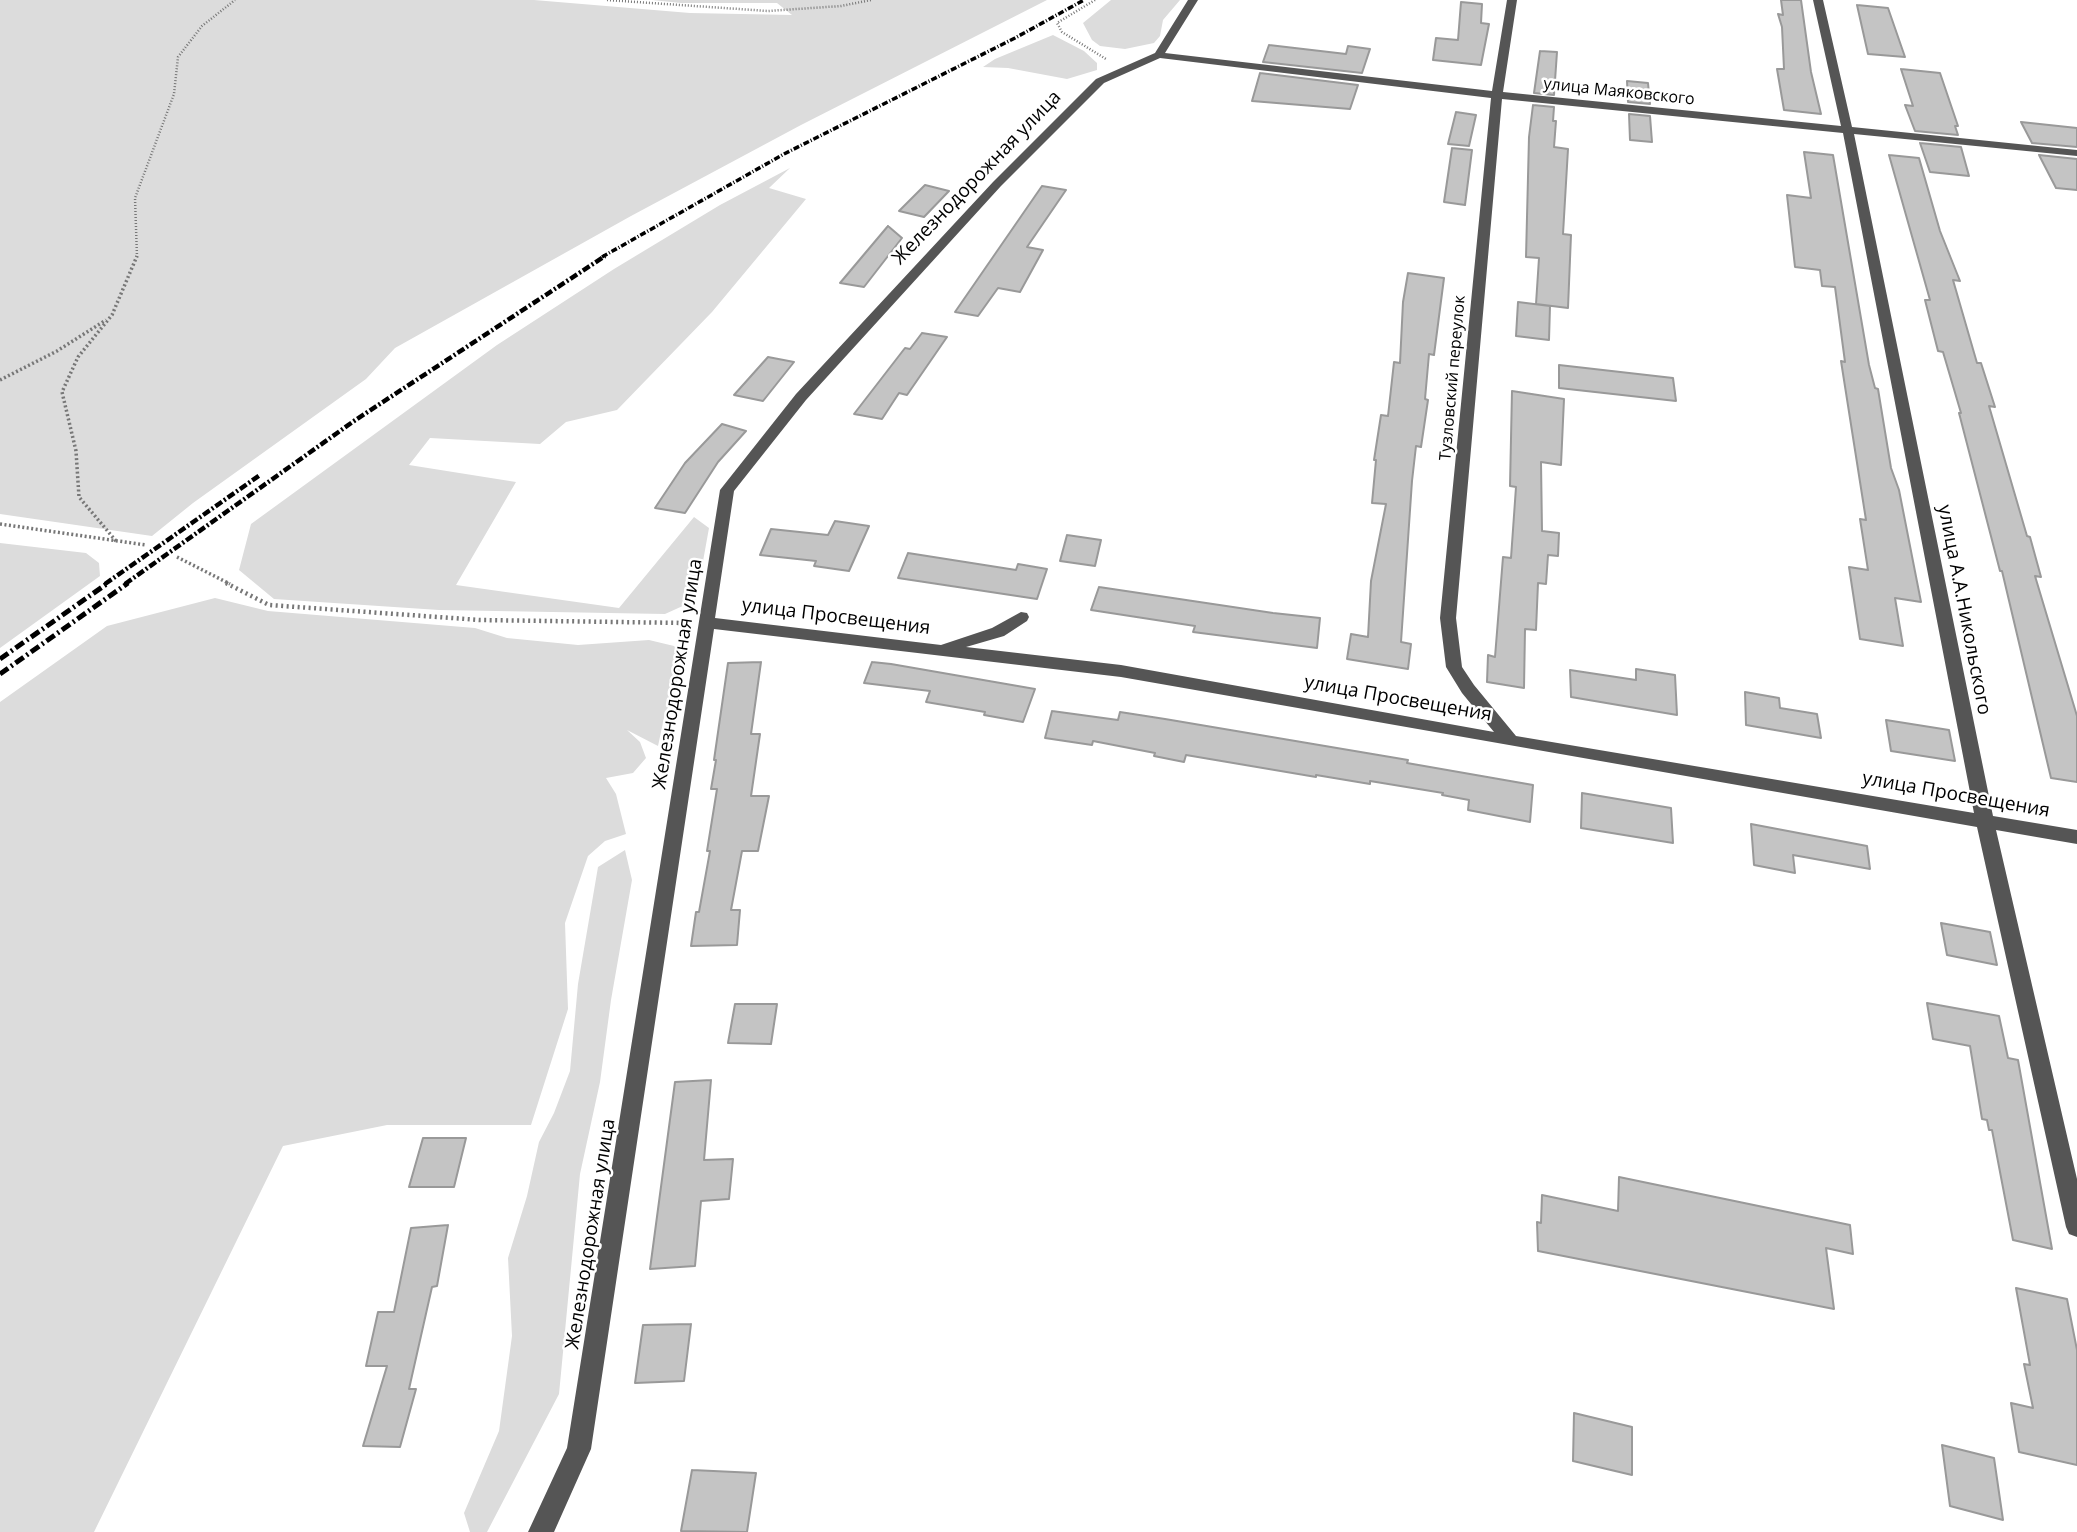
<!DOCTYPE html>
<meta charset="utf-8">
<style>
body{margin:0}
canvas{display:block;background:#fff}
</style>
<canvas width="2077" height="1532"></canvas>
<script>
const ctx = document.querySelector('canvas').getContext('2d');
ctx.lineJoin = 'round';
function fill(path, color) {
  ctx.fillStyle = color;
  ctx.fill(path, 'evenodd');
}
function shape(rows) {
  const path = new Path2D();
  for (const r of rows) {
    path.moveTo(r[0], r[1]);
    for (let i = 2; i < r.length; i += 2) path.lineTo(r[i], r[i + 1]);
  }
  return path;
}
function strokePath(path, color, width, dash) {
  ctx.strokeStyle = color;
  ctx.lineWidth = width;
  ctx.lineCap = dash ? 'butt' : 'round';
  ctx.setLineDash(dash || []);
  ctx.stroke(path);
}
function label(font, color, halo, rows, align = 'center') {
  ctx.font = font + ' "Open Sans",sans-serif';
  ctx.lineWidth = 5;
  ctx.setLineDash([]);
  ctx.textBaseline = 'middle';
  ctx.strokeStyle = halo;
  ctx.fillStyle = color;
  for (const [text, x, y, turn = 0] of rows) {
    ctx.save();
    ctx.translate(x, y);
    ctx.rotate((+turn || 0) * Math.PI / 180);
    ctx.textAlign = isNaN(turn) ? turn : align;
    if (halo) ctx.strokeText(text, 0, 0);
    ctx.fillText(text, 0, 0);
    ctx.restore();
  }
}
const green = shape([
 [0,0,534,0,690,13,792,15,777,3,681,3,652,0,1047,0,801,125,631,216,395,348,366,379,193,503,152,536,0,514],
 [1111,0,1180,0,1163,20,1160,36,1154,43,1125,49,1100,46,1092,40,1083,23],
 [1053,35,1084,51,1097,63,1097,70,1067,79,1008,68,983,67,995,59],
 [790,168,769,188,806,199,712,312,617,410,566,422,540,444,430,438,409,465,516,482,456,585,619,608,694,517,709,528,696,600,665,614,439,610,274,599,239,570,251,524,497,345,614,269,720,205],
 [0,543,86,553,99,563,100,576,0,648],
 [215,598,268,611,475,628,507,638,578,645,649,640,674,646,685,660,664,718,658,746,627,730,640,742,646,758,633,773,606,778,616,794,626,834,605,841,588,856,565,923,568,1009,531,1125,387,1125,283,1146,94,1532,0,1532,0,702,107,626],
 [625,850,632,880,611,1000,600,1082,580,1174,559,1394,487,1532,470,1532,464,1513,499,1431,512,1336,508,1258,527,1196,539,1142,554,1113,570,1071,578,984,598,867]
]);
const building = shape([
 [1781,0,1801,0,1811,72,1821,114,1784,110,1777,69,1784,69,1782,27,1778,14,1783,15,1781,0],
 [1461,2,1482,4,1481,23,1489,24,1481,65,1433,60,1436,38,1458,40,1461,2],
 [1857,5,1888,8,1905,57,1868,54,1857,5],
 [1269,45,1346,54,1348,46,1370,49,1362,73,1263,62,1269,45],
 [1540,51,1557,52,1554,95,1534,93,1540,51],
 [1901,69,1940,73,1958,126,1955,126,1958,135,1915,131,1905,105,1913,106,1901,69],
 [1260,73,1358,85,1350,109,1252,101,1260,73],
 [1627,81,1648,83,1650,104,1628,102,1627,81],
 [1533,105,1554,107,1553,121,1556,121,1554,147,1568,149,1563,234,1571,235,1568,308,1536,304,1539,258,1526,257,1529,137,1533,105],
 [1456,112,1476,115,1469,146,1448,144,1456,112],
 [1629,114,1650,116,1652,142,1630,140,1629,114],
 [2021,122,2077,128,2077,147,2032,143,2021,122],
 [1920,143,1961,147,1969,176,1930,172,1920,143],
 [1452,148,1472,150,1465,205,1444,202,1452,148],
 [1804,152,1833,155,1869,365,1875,388,1878,389,1891,468,1899,490,1921,602,1895,598,1903,646,1860,639,1849,567,1868,570,1860,519,1866,520,1841,361,1845,362,1835,287,1822,286,1820,270,1795,267,1787,195,1811,198,1804,152],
 [1889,155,1919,158,1940,231,1960,281,1953,280,1977,363,1981,363,1995,407,1989,406,2027,536,2030,537,2041,577,2035,576,2077,716,2077,782,2051,778,2002,571,2000,571,1959,413,1961,413,1943,352,1938,351,1925,300,1930,300,1889,155],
 [2039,155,2077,159,2077,190,2056,188,2039,155],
 [925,185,949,191,924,217,899,211,925,185],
 [1042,186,1066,190,1027,247,1043,250,1020,292,998,288,978,316,955,312,1042,186],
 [888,226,902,238,864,287,840,283,888,226],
 [1408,273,1444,278,1434,355,1429,354,1425,399,1428,400,1421,447,1416,446,1412,481,1401,642,1411,644,1408,669,1347,659,1351,634,1368,637,1371,581,1386,504,1372,503,1376,460,1374,460,1381,415,1388,416,1394,362,1400,363,1403,302,1408,273],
 [1518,302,1550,306,1549,340,1516,336,1518,302],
 [922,333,947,337,907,395,899,393,882,419,854,414,905,348,910,349,922,333],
 [768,357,794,362,763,401,734,395,768,357],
 [1559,365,1673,378,1676,401,1559,388,1559,365],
 [1512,391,1564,399,1561,465,1541,462,1542,531,1559,533,1558,556,1548,555,1546,584,1538,583,1536,630,1525,629,1524,688,1487,682,1488,655,1495,657,1503,557,1511,558,1516,487,1510,486,1512,391],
 [722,424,746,431,718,462,685,513,655,508,685,463,722,424],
 [835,521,869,526,849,571,814,566,816,561,760,555,771,529,828,535,835,521],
 [1067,535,1101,540,1095,566,1060,561,1067,535],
 [908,553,1016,570,1018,564,1047,569,1037,599,898,578,908,553],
 [1099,587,1273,613,1320,618,1317,648,1193,632,1195,626,1091,610,1099,587],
 [761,662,751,734,760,734,751,796,769,796,758,851,742,851,731,910,740,910,737,945,691,946,696,912,699,912,710,851,707,851,717,789,711,789,716,760,714,760,728,663,761,662],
 [872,662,891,664,1035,689,1023,722,984,715,985,712,926,702,930,691,864,683,872,662],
 [1636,669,1675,675,1677,715,1571,697,1570,670,1636,680,1636,669],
 [1745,692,1779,698,1780,708,1817,714,1821,738,1746,725,1745,692],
 [1052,711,1118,720,1120,712,1165,719,1408,760,1407,763,1533,785,1530,822,1468,810,1469,800,1442,795,1443,793,1370,781,1370,784,1316,775,1316,777,1186,755,1184,762,1154,756,1155,753,1093,741,1092,745,1045,738,1052,711],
 [1886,720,1949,730,1955,761,1891,751,1886,720],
 [1582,793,1671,808,1673,843,1581,828,1582,793],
 [1751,824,1867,846,1870,869,1793,855,1795,873,1754,865,1751,824],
 [1941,923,1990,932,1997,965,1947,955,1941,923],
 [1927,1003,1999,1016,2008,1058,2018,1060,2052,1249,2013,1240,1992,1130,1989,1130,1987,1120,1982,1119,1970,1046,1933,1039,1927,1003],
 [735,1004,777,1004,771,1044,728,1043,735,1004],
 [711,1080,704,1160,733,1159,729,1199,701,1201,695,1266,650,1269,675,1082,711,1080],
 [423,1138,466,1138,454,1187,409,1187,423,1138],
 [1619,1177,1850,1225,1853,1254,1826,1248,1834,1309,1538,1251,1537,1222,1541,1223,1542,1195,1618,1211,1619,1177],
 [448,1225,437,1286,432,1287,409,1389,416,1389,400,1447,363,1446,387,1366,366,1366,378,1312,394,1312,411,1228,448,1225],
 [2016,1288,2067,1299,2077,1350,2077,1465,2019,1452,2011,1403,2033,1408,2024,1364,2030,1365,2016,1288],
 [691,1324,684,1381,635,1383,643,1325,691,1324],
 [1574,1413,1632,1427,1632,1475,1573,1461,1574,1413],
 [1942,1445,1994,1458,2003,1520,1950,1506,1942,1445],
 [692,1470,756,1473,747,1532,681,1531,692,1470]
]);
const pathFar2 = shape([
 [607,0,768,11,841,6,871,0],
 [1095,0,1057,23,1062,32,1106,59],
 [137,257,135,198,174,94,178,57,202,26,235,0]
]);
const pathFar1 = shape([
 [0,380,57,351,106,320],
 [0,524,146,545],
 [116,541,79,497,76,451,62,392,78,357,112,315,137,256],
 [177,557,230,584]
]);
const path = shape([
 [226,583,269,605,480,620,686,623]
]);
const minor = shape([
 [1188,0,1198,0,1165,53,1492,91,1507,0,1517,0,1503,92,1841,126,1813,0,1823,0,1852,127,2077,150,2077,156,1854,134,1993,816,2077,830,2077,844,1996,830,2077,1179,2077,1237,2069,1234,2066,1227,1977,827,1121,677,714,629,591,1449,554,1532,528,1532,567,1448,720,490,796,394,993,182,1096,79,1155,53,1188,0],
 [1160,58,1491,98,1440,618,1446,667,1462,693,1494,732,1121,665,966,647,1004,636,1027,621,1029,617,1027,613,1021,612,992,628,941,645,715,618,734,491,806,400,1001,186,1104,83,1160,58],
 [1502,99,1843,133,1974,813,1516,736,1474,685,1462,667,1456,618,1502,99]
]);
const railFar2 = shape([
 [602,257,784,154,1015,38,1084,0]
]);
const railFar1 = shape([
 [105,584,260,475],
 [125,584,354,421,605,256]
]);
const rail = shape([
 [0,659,108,583],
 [0,674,128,583]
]);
const farStreetnames = [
 ["улица Маяковского",1619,92,6],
 ["Тузловский переулок",1453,378,-85]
];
const streetNames = [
 ["Железнодорожная улица",977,178,-46],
 ["улица А.А.Никольского",1964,610,79],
 ["улица Просвещения",836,617,7],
 ["Железнодорожная улица",678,674,-81],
 ["улица Просвещения",1398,699,10],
 ["улица Просвещения",1956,795,10],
 ["Железнодорожная улица",591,1234,-81]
];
fill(green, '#dcdcdc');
fill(building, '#c4c4c4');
strokePath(building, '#999', 2);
strokePath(pathFar2, '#777', 2.5, [1, 2]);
strokePath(pathFar1, '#777', 3.5, [2, 2.5]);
strokePath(path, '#777', 4.5, [2, 3.5]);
fill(minor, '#555');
strokePath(railFar2, '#000', 3.5, [6, 2, 1, 2]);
strokePath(railFar1, '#000', 4.5, [8, 2.5, 2, 2.5]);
strokePath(rail, '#000', 5, [10, 3.5, 2, 3.5]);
label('16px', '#000', '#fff', farStreetnames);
label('19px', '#000', '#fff', streetNames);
</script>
